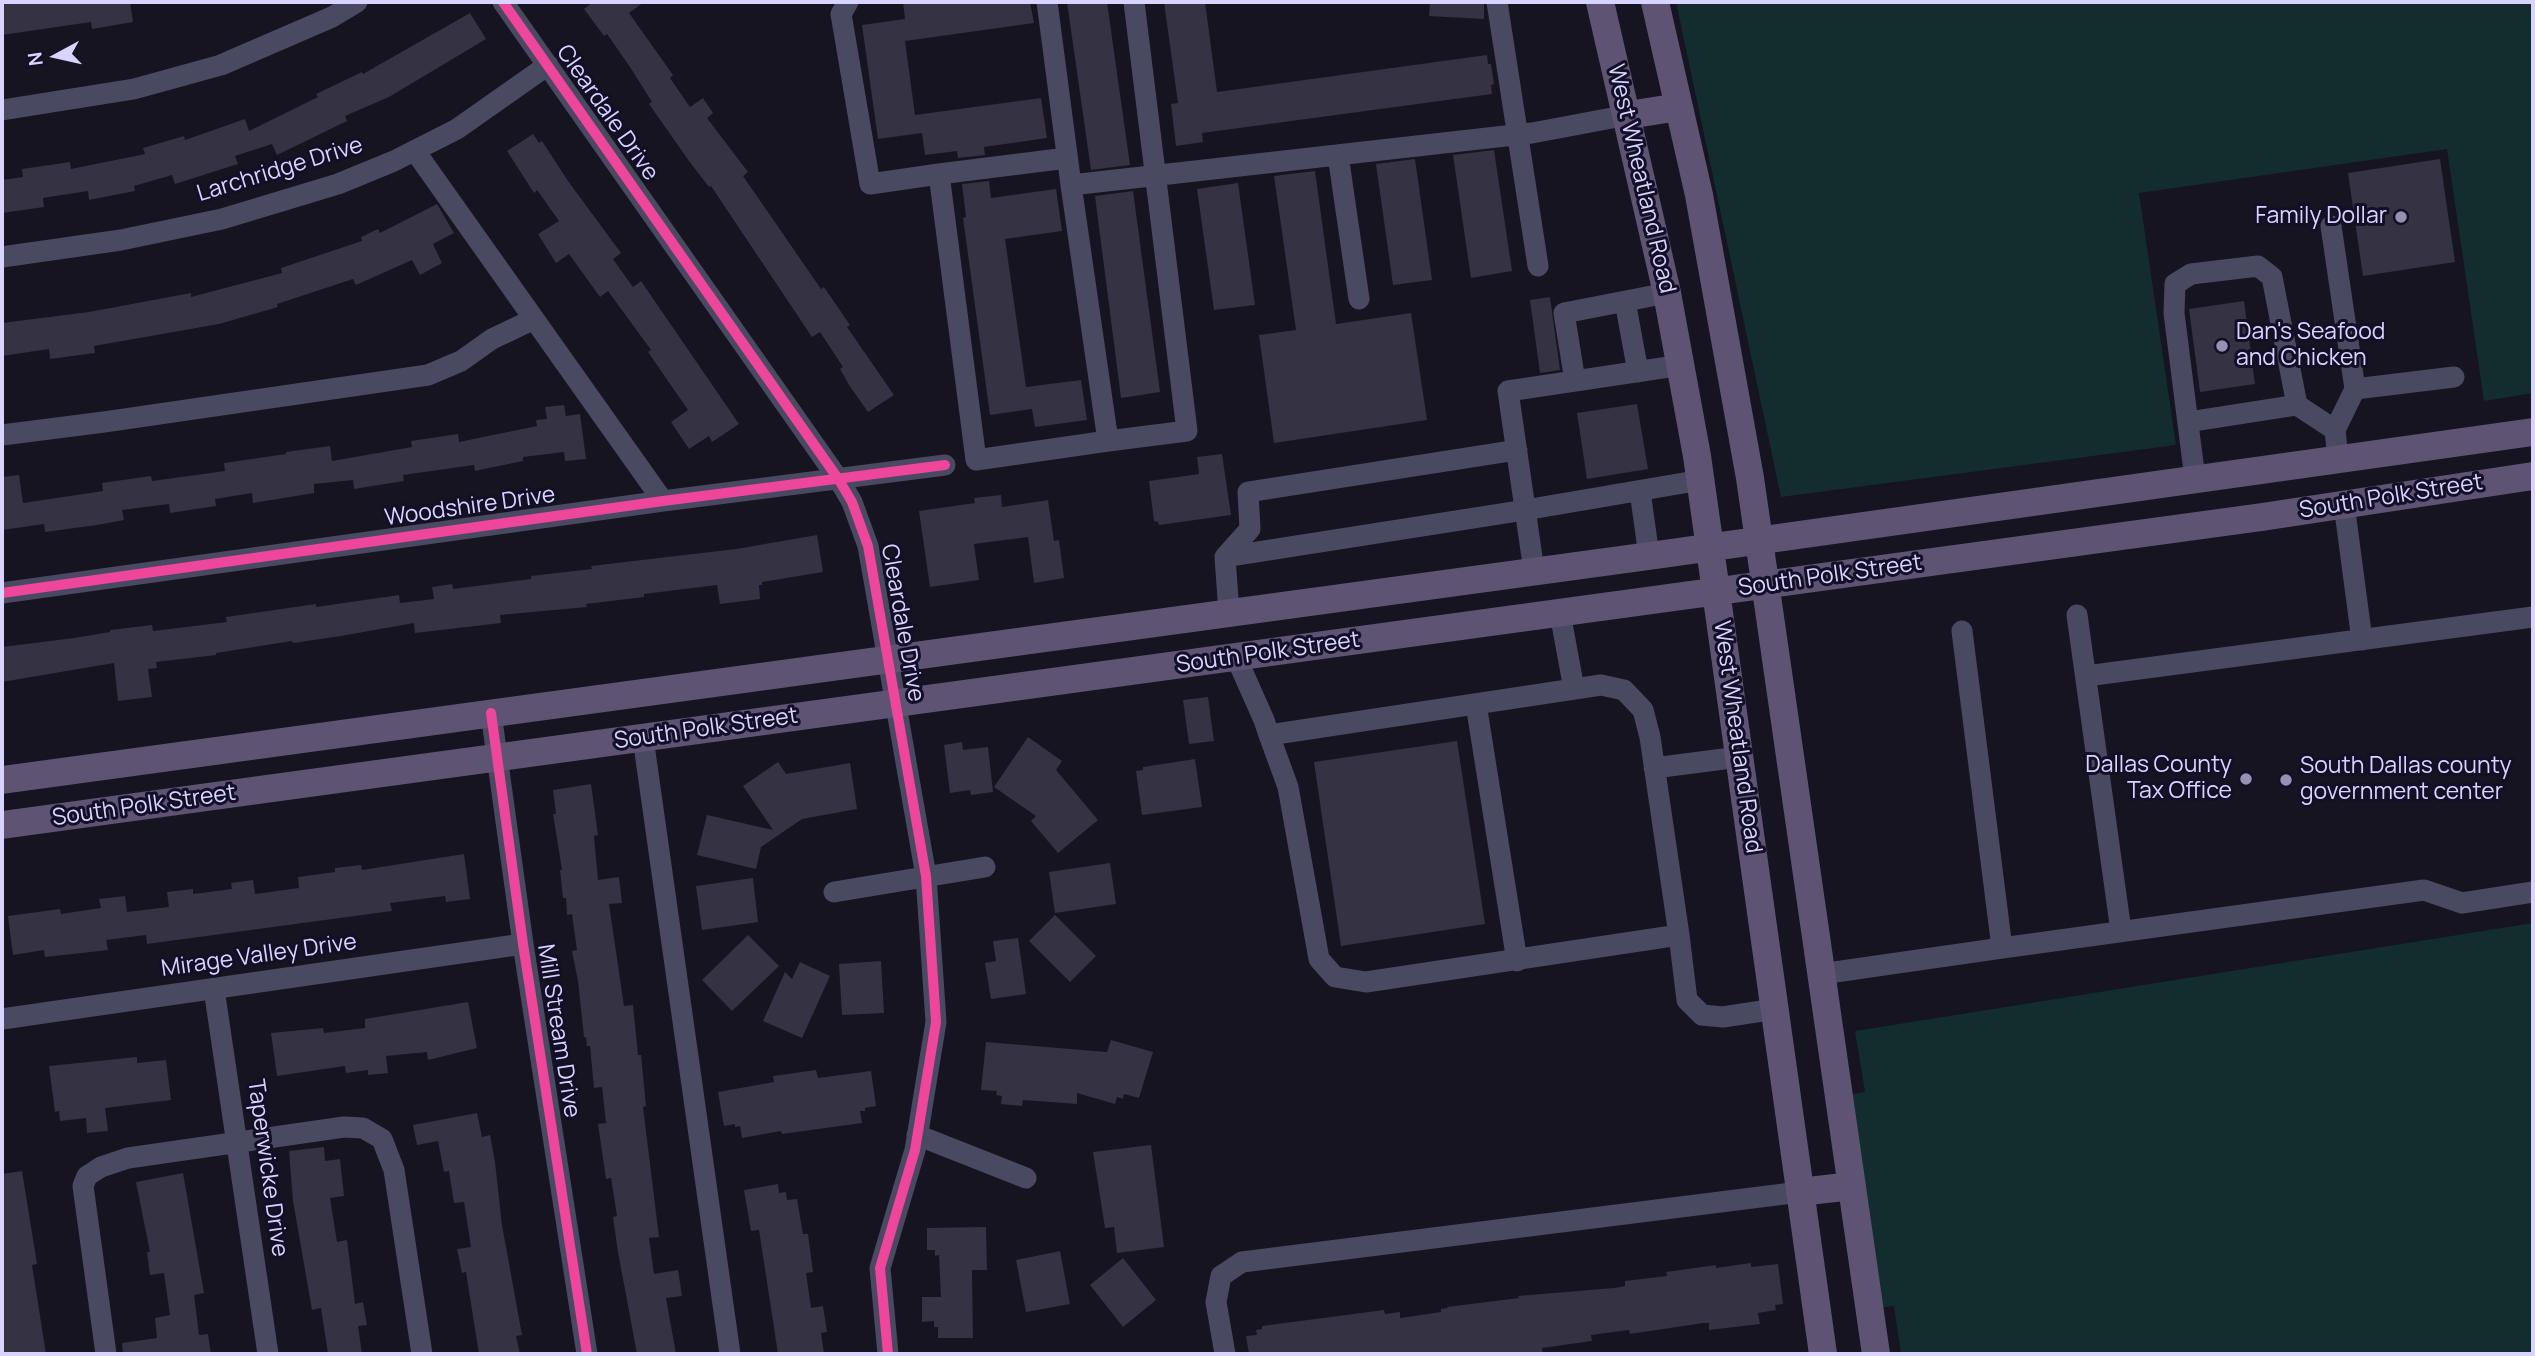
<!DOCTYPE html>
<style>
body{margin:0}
#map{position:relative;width:2535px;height:1356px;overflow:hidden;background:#161421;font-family:Manrope,sans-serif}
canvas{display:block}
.frame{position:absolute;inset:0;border:4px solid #d9d4ff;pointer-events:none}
.north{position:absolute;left:21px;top:21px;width:70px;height:70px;-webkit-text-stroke:5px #130f26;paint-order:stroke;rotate:262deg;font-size:19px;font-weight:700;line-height:28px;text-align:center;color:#d9d4ff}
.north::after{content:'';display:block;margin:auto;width:24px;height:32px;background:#d9d4ff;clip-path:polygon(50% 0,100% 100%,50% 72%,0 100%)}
</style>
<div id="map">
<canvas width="2535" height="1356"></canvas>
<div class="frame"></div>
<div class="north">N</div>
</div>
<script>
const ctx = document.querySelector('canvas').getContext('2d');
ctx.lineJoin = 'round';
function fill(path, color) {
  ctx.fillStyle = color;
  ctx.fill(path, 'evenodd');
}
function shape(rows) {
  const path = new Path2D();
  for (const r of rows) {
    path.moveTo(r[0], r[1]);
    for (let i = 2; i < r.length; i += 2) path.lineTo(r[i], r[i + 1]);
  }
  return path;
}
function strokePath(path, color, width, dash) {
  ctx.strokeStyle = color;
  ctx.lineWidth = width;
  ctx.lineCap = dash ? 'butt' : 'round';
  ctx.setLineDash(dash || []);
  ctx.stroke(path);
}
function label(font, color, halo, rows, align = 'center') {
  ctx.font = font + ' Manrope,sans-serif';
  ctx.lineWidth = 6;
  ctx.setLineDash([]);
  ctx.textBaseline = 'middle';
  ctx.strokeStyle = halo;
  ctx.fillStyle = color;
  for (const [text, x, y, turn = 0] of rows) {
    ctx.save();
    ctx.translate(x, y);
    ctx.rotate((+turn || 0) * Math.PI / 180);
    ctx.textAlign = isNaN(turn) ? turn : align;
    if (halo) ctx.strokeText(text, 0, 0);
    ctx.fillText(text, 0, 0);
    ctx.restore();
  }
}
const green = shape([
 [1676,2,2533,2,2533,393,2484,401,2447,149,2139,193,2176,445,1781,497],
 [2533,923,2533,1354,1901,1354,1894,1306,1870,1309,1838,1096,1865,1092,1855,1031]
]);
const building = shape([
 [2,2,130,2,133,22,92,29,91,22,2,35],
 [593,2,644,2,629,13,673,75,670,78,690,107,703,98,713,113,707,118,748,172,743,176,821,289,824,287,850,325,847,327,894,395,868,412,849,385,840,369,843,367,820,332,812,337,711,186,709,187,689,161,649,104,652,102,630,67,607,34,604,36,584,9],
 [903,2,1030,2,1034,23,905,41,915,115,1041,98,1047,138,984,147,985,155,958,158,957,151,925,155,922,133,878,139,862,25,905,19],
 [1067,2,1107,2,1130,165,1091,170],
 [1164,2,1205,2,1217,92,1487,55,1488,64,1491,64,1494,84,1491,85,1492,94,1202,133,1203,142,1176,146,1171,104,1178,103],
 [1430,2,1484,2,1484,19,1429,16],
 [470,13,486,39,389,97,345,116,347,121,277,155,272,144,235,156,238,164,175,184,172,175,134,186,135,191,89,200,88,191,43,198,44,207,2,213,2,180,23,177,22,169,70,162,71,169,145,154,143,148,184,136,185,140,245,119,249,131,318,97,316,94,362,72,363,74],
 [533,134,539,143,542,141,568,181,621,253,613,259,633,287,641,281,739,424,712,442,709,436,689,449,671,422,688,410,648,352,651,350,608,291,600,297,569,254,556,263,538,234,559,221,537,190,534,193,507,151],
 [1494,150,1512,271,1471,278,1453,155],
 [1415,159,1432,280,1393,285,1376,164],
 [2440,159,2455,262,2363,276,2348,173],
 [1315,171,1336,324,1411,313,1427,420,1274,443,1259,335,1296,330,1274,176],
 [989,181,991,198,1056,189,1062,231,1005,239,1026,387,1081,380,1087,420,1035,427,1032,409,990,415,963,218,966,217,962,184],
 [1238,183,1255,305,1214,310,1197,189],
 [1133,191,1160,392,1121,398,1095,196],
 [437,204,454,233,433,244,442,263,420,275,412,260,356,285,353,279,277,304,278,307,219,324,94,346,95,353,50,359,49,349,2,356,2,323,89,312,191,293,191,297,282,273,281,268,362,241,361,237,378,229,380,233],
 [1550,297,1560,370,1540,373,1530,300],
 [2244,301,2255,384,2200,392,2189,309],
 [1637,404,1648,469,1587,479,1577,413],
 [564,405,566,416,580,414,586,459,565,461,564,452,523,457,523,461,475,471,474,465,403,475,404,481,354,489,353,480,314,484,314,493,253,503,252,493,215,499,216,506,170,513,169,504,122,510,124,520,97,525,45,532,44,524,2,530,2,477,19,475,23,503,103,491,102,483,151,476,152,481,225,471,224,463,286,454,286,452,330,446,332,461,412,447,411,441,458,434,459,442,537,426,536,420,547,419,545,407],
 [1222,454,1231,515,1159,525,1158,522,1154,521,1149,481,1199,474,1197,457],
 [1001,495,1002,507,1048,500,1054,541,1059,540,1064,578,1034,583,1028,537,974,544,979,580,930,587,919,511,975,503,974,498],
 [817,535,823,572,762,582,762,585,759,585,760,599,720,604,717,585,644,594,644,597,586,604,587,607,500,615,501,623,415,633,414,623,341,636,293,643,292,641,216,653,216,655,156,662,157,668,148,669,152,697,118,701,114,663,2,682,2,647,74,638,110,632,110,630,152,625,153,631,227,622,226,617,316,604,316,607,399,595,400,603,434,599,432,587,452,584,453,589,531,579,531,576,592,569,591,566,736,549],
 [1208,697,1214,741,1189,744,1183,700],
 [1028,737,1062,761,1056,770,1098,820,1058,853,1031,821,1036,816,994,787],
 [1457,741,1485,924,1341,946,1314,762],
 [962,742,963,750,988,747,993,792,971,795,970,790,950,793,944,745],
 [1195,759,1202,807,1142,815,1136,771,1143,770,1143,767],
 [778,762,786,774,850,763,857,809,802,819,761,847,756,869,697,855,707,815,773,830,743,786],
 [591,784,598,835,594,836,598,880,619,877,622,903,609,904,624,1006,633,1005,638,1055,641,1055,646,1106,643,1107,659,1237,649,1238,654,1274,678,1270,682,1296,666,1298,676,1354,637,1354,618,1252,613,1217,617,1216,611,1178,606,1179,598,1124,606,1123,602,1087,594,1088,590,1046,587,1046,586,1037,584,1037,578,981,572,951,577,950,572,914,567,915,566,898,563,898,560,870,562,870,553,814,556,814,553,790],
 [464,854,470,899,446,902,445,896,390,903,392,911,147,944,146,935,106,940,108,950,82,953,45,957,44,950,13,955,8,916,60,909,61,914,101,908,99,899,125,896,127,912,169,907,167,892,193,889,193,894,232,889,231,883,253,880,255,894,299,888,298,877,335,872,335,868,361,865,362,870],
 [1110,863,1116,904,1055,913,1049,872],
 [753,878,758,922,702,930,696,886],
 [1055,915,1096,956,1070,982,1029,941],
 [748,935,779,966,732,1011,702,980],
 [1018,938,1026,994,991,999,985,963,996,961,993,941],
 [881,961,884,1013,842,1015,839,964],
 [800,962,830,976,802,1038,763,1021,785,972,792,979],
 [468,1002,477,1048,428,1060,427,1052,386,1056,388,1073,368,1075,368,1070,346,1073,345,1066,277,1076,271,1033,323,1028,324,1033,365,1028,365,1019],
 [1111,1040,1153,1052,1139,1098,1124,1094,1123,1099,1117,1097,1115,1104,1077,1093,1077,1104,1023,1100,1022,1106,1001,1104,1002,1096,996,1095,997,1091,981,1090,986,1042,1107,1052],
 [137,1057,137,1063,166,1060,171,1100,105,1108,108,1131,87,1133,86,1118,60,1121,59,1111,55,1112,49,1066],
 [816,1070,818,1078,871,1071,876,1106,865,1108,865,1111,860,1111,862,1123,782,1134,781,1131,742,1138,740,1126,735,1127,735,1124,724,1126,718,1092,774,1082,773,1076],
 [477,1113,482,1137,490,1135,495,1162,502,1225,522,1335,516,1336,520,1354,479,1354,466,1272,462,1273,457,1249,471,1247,464,1202,454,1203,449,1171,444,1172,438,1141,417,1145,413,1125],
 [1151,1145,1164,1247,1117,1253,1114,1227,1105,1228,1093,1152],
 [324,1147,325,1161,340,1159,344,1196,330,1198,337,1242,347,1240,355,1304,363,1302,367,1325,358,1326,362,1354,328,1354,321,1308,312,1310,293,1201,289,1151],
 [22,1171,37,1264,32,1265,46,1354,2,1354,2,1174],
 [183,1173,204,1293,194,1295,199,1335,208,1334,211,1354,123,1354,122,1343,157,1338,155,1318,170,1315,164,1273,150,1275,147,1252,150,1252,136,1182],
 [778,1184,779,1193,786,1192,787,1200,797,1199,803,1234,808,1234,813,1272,806,1273,811,1308,823,1306,827,1332,821,1333,824,1354,778,1354,759,1230,751,1231,744,1190],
 [986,1227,987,1270,972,1270,973,1338,938,1338,938,1327,934,1327,934,1321,922,1322,922,1297,941,1297,939,1255,935,1256,935,1250,927,1250,927,1228],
 [1060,1251,1070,1304,1026,1312,1016,1260],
 [1123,1258,1156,1300,1123,1327,1090,1285],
 [1751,1263,1751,1267,1778,1264,1783,1304,1775,1305,1776,1310,1758,1313,1760,1324,1709,1330,1709,1323,1703,1323,1630,1334,1629,1330,1591,1335,1592,1341,1542,1348,1543,1354,1249,1354,1246,1336,1257,1335,1256,1330,1262,1329,1262,1326,1384,1310,1385,1314,1400,1312,1400,1318,1441,1312,1441,1309,1448,1308,1447,1307,1519,1298,1518,1296,1614,1288,1625,1286,1625,1281,1667,1276,1666,1272,1716,1265,1716,1268]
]);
const minor = shape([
 [503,2,839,480,852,502,868,546,926,876,936,1022,915,1150,880,1268,888,1354],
 [848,2,841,14,870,184,939,174,976,460,1108,441],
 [1047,2,1071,185,1532,133,1628,115],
 [1497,2,1538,266],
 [2,110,134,89,221,65,332,17,357,2],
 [415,151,663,501],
 [1338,155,1359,299],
 [939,174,1067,158],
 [1071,185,1108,441,1187,431,1134,2],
 [2331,226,2355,389,2335,430,2338,459],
 [2,257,121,240,222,219,338,184,394,161,457,129,548,65],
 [1625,301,1638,372],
 [1575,381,1564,313,1667,293],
 [2355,389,2454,377],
 [2188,422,2297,405],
 [2,435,104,422,428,375,461,361,492,339,534,319],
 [2195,479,2174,313,2175,284,2191,274,2258,266,2272,277,2297,405,2335,430],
 [1640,491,1649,556],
 [2344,504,2362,640],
 [1225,557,1250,529,1248,492,1517,450],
 [1534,571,1508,391,1682,365],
 [2,593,663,501,945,465],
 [1229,613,1225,557,1525,510,1701,480],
 [1560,613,1574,689],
 [2077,615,2121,931],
 [1236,657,1264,720,1269,735,1288,787,1319,959,1335,977,1366,982,1679,935,1650,737,1643,710,1624,690,1601,685,1269,735],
 [2086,676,2533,617],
 [1476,704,1517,961],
 [491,713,523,944,587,1354],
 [643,738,730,1354],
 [1654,768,1739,757],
 [834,892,985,867],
 [1679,935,1687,1000,1702,1015,1723,1017,1775,1009],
 [2002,948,2424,890,2462,903,2533,892],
 [1821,974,2002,948,1962,631],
 [214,989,268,1354],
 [2,1019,523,944],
 [917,1135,1026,1178],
 [106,1354,83,1186,87,1176,101,1167,128,1158,344,1127,363,1128,382,1139,394,1170,422,1354],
 [1225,1354,1216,1302,1221,1276,1242,1262,1800,1192]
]);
const major = shape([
 [1600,2,1667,293,1697,456,1823,1354],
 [1655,2,1699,195,1750,478,1876,1354],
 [1628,115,1679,107],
 [2,780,1649,556,2533,432],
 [2,825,2262,517,2533,476],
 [1800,1192,1852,1186]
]);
const cycleway = shape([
 [503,2,839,480,852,502,868,546,926,876,936,1022,915,1150,880,1268,888,1354],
 [2,593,663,501,945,465],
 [491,713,523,944,587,1354]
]);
const markers = [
 [2401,217,7,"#9591b1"],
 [2222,346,7,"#9591b1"],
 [2246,779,7,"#9591b1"],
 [2286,780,7,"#9591b1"]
];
const streetNames = [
 ["Cleardale Drive",607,113,55],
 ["Larchridge Drive",280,170,-17],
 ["West Wheatland Road",1641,179,77],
 ["South Polk Street",2391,497,-9],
 ["Woodshire Drive",470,507,-8],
 ["South Polk Street",1830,576,-8],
 ["Cleardale Drive",902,623,80],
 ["South Polk Street",1268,653,-8],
 ["South Polk Street",706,729,-8],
 ["West Wheatland Road",1737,737,82],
 ["South Polk Street",144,806,-8],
 ["Mirage Valley Drive",259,956,-8],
 ["Mill Stream Drive",558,1031,81],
 ["Taperwicke Drive",267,1168,82]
];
const poiNames = [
 ["Family Dollar",2387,217],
 ["Dan's Seafood",2236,333,"left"],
 ["and Chicken",2236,359,"left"],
 ["Dallas County",2232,766],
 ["Tax Office",2232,792],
 ["South Dallas county",2300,767,"left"],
 ["government center",2300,793,"left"]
];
fill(green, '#132c2d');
fill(building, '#343243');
strokePath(minor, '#4a4962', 21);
strokePath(major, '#5e5373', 28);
strokePath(cycleway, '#ed469a', 10);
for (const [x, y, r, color] of markers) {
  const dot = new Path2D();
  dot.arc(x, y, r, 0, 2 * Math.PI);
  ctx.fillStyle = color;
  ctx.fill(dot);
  strokePath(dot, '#130f26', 2.5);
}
label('23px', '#d9d4ff', '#130f26', streetNames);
label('23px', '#d9d4ff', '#130f26', poiNames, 'right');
</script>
